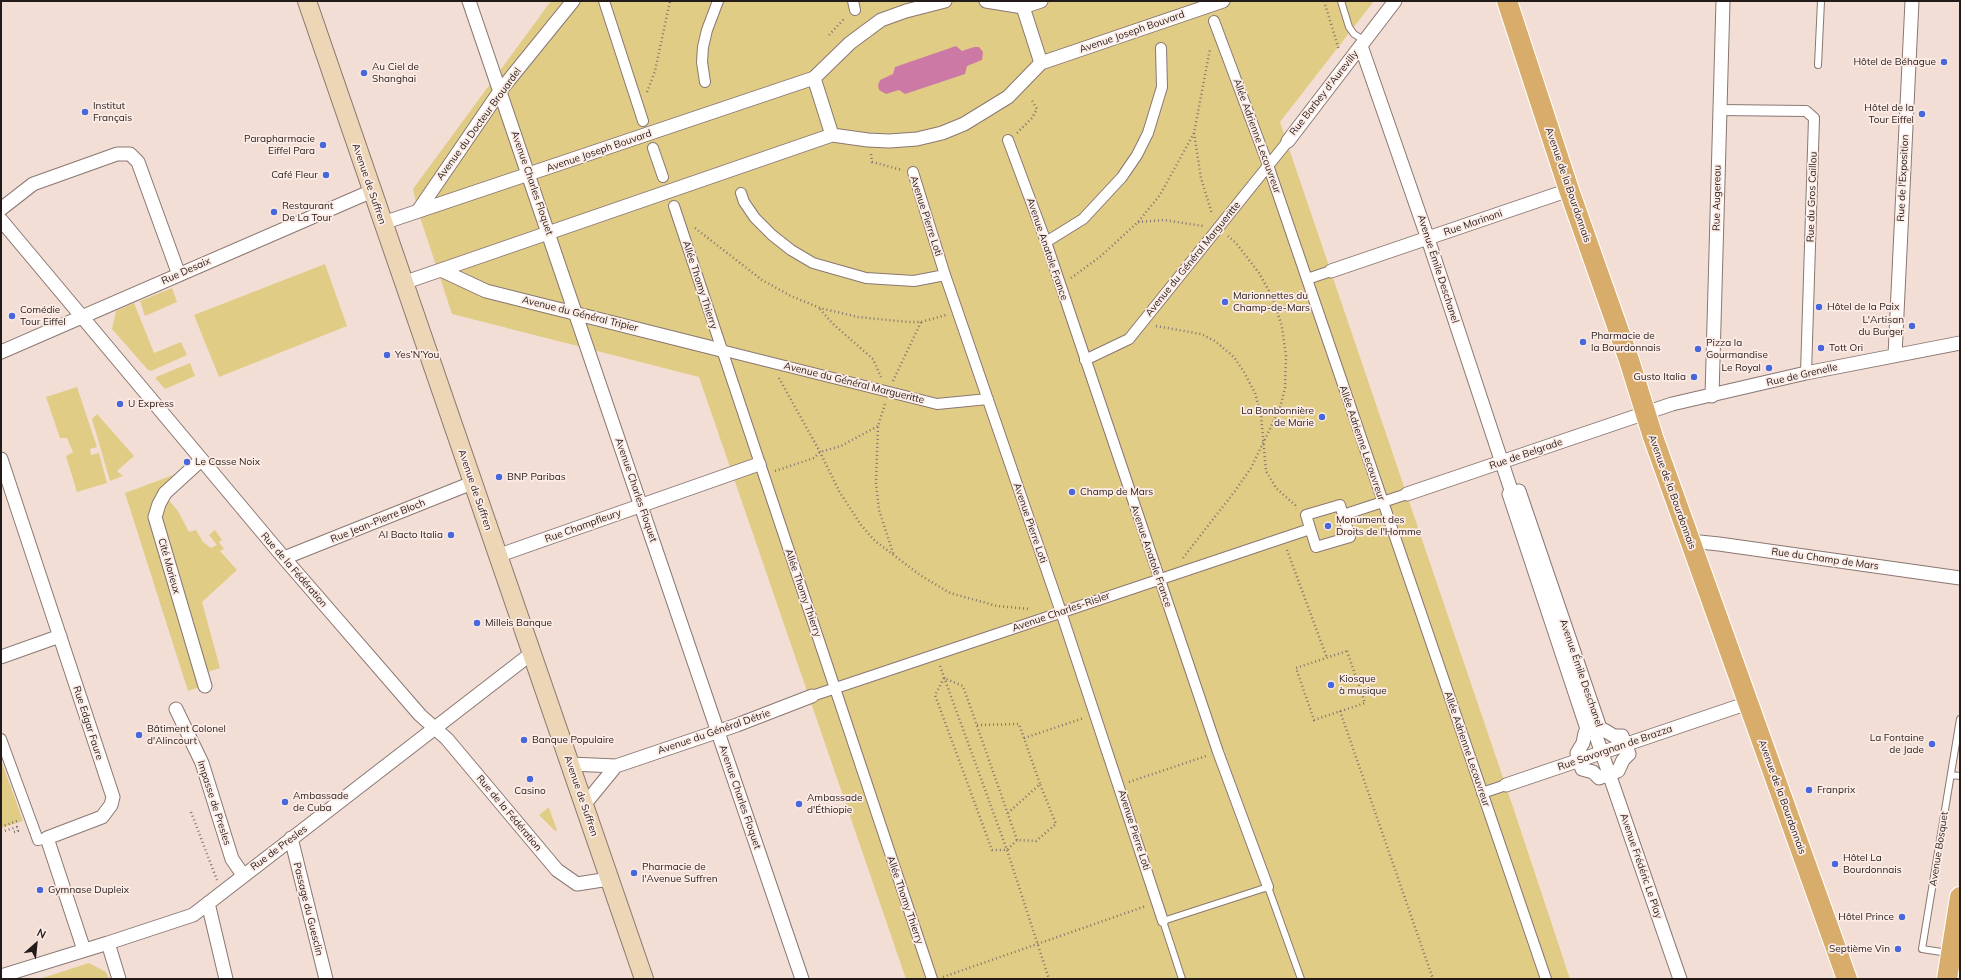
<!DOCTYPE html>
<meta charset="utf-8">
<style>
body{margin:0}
#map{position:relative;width:1961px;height:980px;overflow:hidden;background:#f3ded6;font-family:Mulish,sans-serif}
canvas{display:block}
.frame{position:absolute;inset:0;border:2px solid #231b19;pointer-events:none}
.north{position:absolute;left:16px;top:924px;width:40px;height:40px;-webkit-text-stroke:3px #fdece6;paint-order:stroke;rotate:27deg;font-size:11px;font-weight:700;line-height:16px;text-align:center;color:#231b19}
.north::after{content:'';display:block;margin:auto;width:14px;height:18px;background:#231b19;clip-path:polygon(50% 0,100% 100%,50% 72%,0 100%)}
</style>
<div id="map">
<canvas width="1961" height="980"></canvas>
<div class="frame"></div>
<div class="north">N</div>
</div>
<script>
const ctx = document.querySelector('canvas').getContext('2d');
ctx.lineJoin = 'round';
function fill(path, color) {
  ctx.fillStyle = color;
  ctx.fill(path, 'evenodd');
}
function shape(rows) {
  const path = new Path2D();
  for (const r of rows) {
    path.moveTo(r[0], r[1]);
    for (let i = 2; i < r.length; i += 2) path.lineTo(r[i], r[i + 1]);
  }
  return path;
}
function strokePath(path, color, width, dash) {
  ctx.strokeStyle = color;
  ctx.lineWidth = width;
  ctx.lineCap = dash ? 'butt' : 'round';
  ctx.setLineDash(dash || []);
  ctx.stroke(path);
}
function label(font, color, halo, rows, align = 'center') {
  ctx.font = font + ' Mulish,sans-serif';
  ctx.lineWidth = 3.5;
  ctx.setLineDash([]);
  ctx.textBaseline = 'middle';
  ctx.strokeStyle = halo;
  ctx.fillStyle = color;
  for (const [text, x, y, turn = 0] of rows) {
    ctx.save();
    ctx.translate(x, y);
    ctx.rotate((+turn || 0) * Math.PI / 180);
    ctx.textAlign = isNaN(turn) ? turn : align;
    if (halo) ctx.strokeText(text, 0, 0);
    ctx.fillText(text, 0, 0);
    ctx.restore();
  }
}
const green = shape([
 [551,1,1374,1,1280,122,1513,807,1570,979,906,979,699,377,452,314,418,211,413,189],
 [325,264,347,326,219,377,194,315],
 [172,288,177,302,145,316,140,301],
 [134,303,154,353,181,342,187,355,151,371,148,370,112,329,116,311],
 [190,363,195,376,165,389,156,379,156,377],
 [77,387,97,447,90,449,91,455,99,453,107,483,77,492,66,456,73,452,67,438,60,438,46,397],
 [97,414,134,456,117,471,123,476,110,481,92,419],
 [184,471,167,498,178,511,189,532,196,530,203,542,211,548,217,545,209,535,215,530,222,540,219,542,224,549,220,551,237,570,202,602,220,668,204,673,203,686,188,691,125,493],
 [1,760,23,821,1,828],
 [548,808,549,808,557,830,555,831,539,815],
 [89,963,106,972,109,979,39,979]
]);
const water = shape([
 [956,46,962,51,974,47,979,47,983,52,982,60,967,66,965,74,905,94,899,90,886,94,879,90,878,85,880,80,893,74,895,67]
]);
const path = shape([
 [1324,1,1339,50],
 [829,35,845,18],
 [647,92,655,71,670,1],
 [1017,133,1032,118,1037,109,1031,99],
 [1194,133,1201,178,1212,214],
 [871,154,872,162,902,170],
 [1138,222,1164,220,1203,226],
 [695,228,762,280,791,296,820,308,858,317,908,322,921,322,946,315],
 [1071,278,1101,256,1138,222,1160,195,1194,133,1210,49],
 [820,309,832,323,873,359,881,377],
 [1156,326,1201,334,1215,341,1234,357,1244,372,1255,393,1261,415,1266,471,1276,488,1295,505,1296,509],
 [779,378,820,452,839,491,861,525,875,541,920,575,950,593,997,606,1030,609],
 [893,381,921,322],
 [885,404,878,426,876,483,879,510,894,556],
 [775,471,814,458,820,452,841,446,878,426],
 [1287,550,1327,658],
 [1183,558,1235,491,1251,468,1280,408,1285,388,1286,356,1282,327,1273,298,1259,273,1236,243,1228,236],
 [1347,651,1365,703,1314,720,1296,668,1347,651],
 [940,666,1007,850,1049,979],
 [1340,711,1433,979],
 [977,725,1019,724,1040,784,1008,813],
 [1024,738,1084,718],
 [1129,782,1206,756],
 [191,812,217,880],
 [1,827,17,821],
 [1,832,17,827,18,831,14,832],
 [1017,840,963,686,944,678,935,695,992,850,1007,850,1017,840,1036,841,1056,824,1040,784],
 [943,977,1146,906]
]);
const service = shape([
 [1341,1,1349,27,1354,34,1365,41],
 [1818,65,1821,1],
 [1951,775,1960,776],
 [1948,953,1922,949,1960,719],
 [1182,979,1163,921,1268,887,1301,979]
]);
const pedestrian = shape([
 [604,1,643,121],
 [853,1,855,10],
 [1214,21,1268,165,1546,979],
 [705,82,702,62,703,47,707,30,718,1],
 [1719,110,1806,111,1814,118,1806,373],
 [1008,140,1046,242,1218,752,1268,887],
 [653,148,663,177],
 [913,172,945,275,1061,612,1163,921],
 [741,193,744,202,755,218,772,235,791,250,813,263,866,278,914,281,945,275],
 [674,206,932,979],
 [1046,242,1083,219,1122,177,1137,155,1148,133,1162,87,1161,48],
 [1307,279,1331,271],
 [721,350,937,404,988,399],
 [1085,360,1129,339,1288,141],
 [1343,515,1350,537,1316,547,1306,515,1340,505,1343,515,1407,494],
 [812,696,1310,529],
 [1,739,38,840,47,838],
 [1482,793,1506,785]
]);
const minor = shape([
 [469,1,802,979],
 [986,1,1023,7,1041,1],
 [1023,7,1041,63],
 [1361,46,1428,239,1512,493,1680,979],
 [814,78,832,135],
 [1288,141,1395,1],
 [1,209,33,184,117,154,130,154,138,162,179,275],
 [418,211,500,91,573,1],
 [1,220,284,558,420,715,447,739,557,870,577,884,609,879],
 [383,223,814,78,850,43,881,20,906,11,945,1],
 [441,270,486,291,721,350],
 [1331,271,1569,190],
 [403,283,832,135,868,140,889,141,917,139,942,133,964,124,1008,97,1041,63,1223,1],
 [1,352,372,191],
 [1895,355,1912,1],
 [1712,396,1723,1],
 [1,459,113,797,111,805,102,817,47,838,84,950],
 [201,460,165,493,159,504,155,517,205,686],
 [1519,491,1601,731,1604,730,1614,736,1622,736,1629,754,1623,760,1618,771,1599,778,1593,772,1582,769,1577,753,1583,743,1585,733,1588,732,1509,494,1519,491],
 [1407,494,1672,404,1806,373,1960,343],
 [1690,541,1719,544,1960,578],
 [497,556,759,464],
 [284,558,472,483],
 [1,657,60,636],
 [176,709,202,763,232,859,243,875],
 [570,764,616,766,737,725,812,696],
 [1506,785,1748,703],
 [584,805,616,766],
 [291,838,326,979],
 [208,903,226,979],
 [108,943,193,915,532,653],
 [1,976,108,943,119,979]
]);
const secondary = shape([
 [307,1,644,979]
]);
const primary = shape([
 [1507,1,1569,190,1629,360,1653,437,1847,979],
 [1947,979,1960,897]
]);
const markers = [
 [1944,62,4,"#4767da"],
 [364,73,4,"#4767da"],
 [85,112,4,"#4767da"],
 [1922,114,4,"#4767da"],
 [323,145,4,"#4767da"],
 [326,175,4,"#4767da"],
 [274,212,4,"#4767da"],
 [1225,302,4,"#4767da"],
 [1819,307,4,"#4767da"],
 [12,316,4,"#4767da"],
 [1912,326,4,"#4767da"],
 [1583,342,4,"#4767da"],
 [1821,348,4,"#4767da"],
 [1698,349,4,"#4767da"],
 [387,355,4,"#4767da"],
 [1769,368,4,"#4767da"],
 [1694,377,4,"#4767da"],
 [120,404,4,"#4767da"],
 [1322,417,4,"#4767da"],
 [187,462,4,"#4767da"],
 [499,477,4,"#4767da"],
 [1072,492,4,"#4767da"],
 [1328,526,4,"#4767da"],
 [451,535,4,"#4767da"],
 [477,623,4,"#4767da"],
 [1331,685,4,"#4767da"],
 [139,735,4,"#4767da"],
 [524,740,4,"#4767da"],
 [1932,744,4,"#4767da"],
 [530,779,4,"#4767da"],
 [1809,790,4,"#4767da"],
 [285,802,4,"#4767da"],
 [799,804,4,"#4767da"],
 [1835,864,4,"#4767da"],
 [634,873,4,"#4767da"],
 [40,890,4,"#4767da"],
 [1902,917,4,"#4767da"],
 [1898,949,4,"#4767da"]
];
const streetNames = [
 ["Avenue Joseph Bouvard",1132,32,-19],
 ["Rue Barbey d'Aurevilly",1324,93,-52],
 ["Avenue du Docteur Brouardel",479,124,-54],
 ["Allée Adrienne Lecouvreur",1257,136,70],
 ["Avenue Joseph Bouvard",599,151,-19],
 ["Rue de l'Exposition",1903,178,-87],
 ["Avenue Charles Floquet",532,183,71],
 ["Avenue de Suffren",369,184,71],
 ["Avenue de la Bourdonnais",1568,185,71],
 ["Rue du Gros Caillou",1812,197,-88],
 ["Rue Augereau",1717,198,-89],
 ["Avenue Pierre Loti",926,216,72],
 ["Rue Marinoni",1473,223,-19],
 ["Avenue Anatole France",1047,249,71],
 ["Avenue du Général Margueritte",1193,259,-51],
 ["Avenue Émile Deschanel",1438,269,72],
 ["Rue Desaix",186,271,-24],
 ["Allée Thomy Thierry",700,285,72],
 ["Avenue du Général Tripier",580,314,14],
 ["Rue de Grenelle",1802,375,-13],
 ["Avenue du Général Margueritte",854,383,14],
 ["Allée Adrienne Lecouvreur",1362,443,71],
 ["Rue de Belgrade",1526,454,-19],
 ["Avenue de Suffren",475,490,71],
 ["Avenue Charles Floquet",636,490,71],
 ["Avenue de la Bourdonnais",1672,492,70],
 ["Rue Jean-Pierre Bloch",378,521,-22],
 ["Avenue Pierre Loti",1030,523,71],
 ["Rue Champfleury",583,526,-20],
 ["Avenue Anatole France",1151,556,71],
 ["Rue du Champ de Mars",1825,559,8],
 ["Cité Morieux",169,566,74],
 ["Rue de la Fédération",294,570,49],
 ["Allée Thomy Thierry",803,593,71],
 ["Avenue Charles-Risler",1061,612,-19],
 ["Avenue Émile Deschanel",1581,673,71],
 ["Rue Edgar Faure",88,723,72],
 ["Avenue du Général Détrie",714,732,-19],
 ["Rue Savorgnan de Brazza",1615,748,-19],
 ["Allée Adrienne Lecouvreur",1467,749,71],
 ["Avenue de Suffren",581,796,71],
 ["Avenue Charles Floquet",740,797,71],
 ["Avenue de la Bourdonnais",1782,797,70],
 ["Impasse de Presles",214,803,72],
 ["Rue de la Fédération",509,813,50],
 ["Avenue Pierre Loti",1134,830,72],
 ["Rue de Presles",279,848,-37],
 ["Avenue Bosquet",1939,849,-81],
 ["Avenue Frédéric Le Play",1641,866,71],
 ["Allée Thomy Thierry",905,900,71],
 ["Passage du Guesclin",308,909,76]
];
const poiNames = [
 ["Hôtel de Béhague",1936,62,"right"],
 ["Au Ciel de",372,67],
 ["Shanghai",372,79],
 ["Institut",93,106],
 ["Français",93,118],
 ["Hôtel de la",1914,108,"right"],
 ["Tour Eiffel",1914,120,"right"],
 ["Parapharmacie",315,139,"right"],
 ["Eiffel Para",315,151,"right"],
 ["Café Fleur",318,175,"right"],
 ["Restaurant",282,206],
 ["De La Tour",282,218],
 ["Marionnettes du",1233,296],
 ["Champ-de-Mars",1233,308],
 ["Hôtel de la Paix",1827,307],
 ["Comédie",20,310],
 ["Tour Eiffel",20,322],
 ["L'Artisan",1904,320,"right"],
 ["du Burger",1904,332,"right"],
 ["Pharmacie de",1591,336],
 ["la Bourdonnais",1591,348],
 ["Pizza la",1706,343],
 ["Gourmandise",1706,355],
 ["Tott Ori",1829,348],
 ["Yes’N’You",395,355],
 ["Le Royal",1761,368,"right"],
 ["Gusto Italia",1686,377,"right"],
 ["U Express",128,404],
 ["La Bonbonnière",1314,411,"right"],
 ["de Marie",1314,423,"right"],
 ["Le Casse Noix",195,462],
 ["BNP Paribas",507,477],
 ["Champ de Mars",1080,492],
 ["Monument des",1336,520],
 ["Droits de l'Homme",1336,532],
 ["Al Bacto Italia",443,535,"right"],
 ["Milleis Banque",485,623],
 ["Kiosque",1339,679],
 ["à musique",1339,691],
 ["Bâtiment Colonel",147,729],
 ["d'Alincourt",147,741],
 ["La Fontaine",1924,738,"right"],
 ["de Jade",1924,750,"right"],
 ["Banque Populaire",532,740],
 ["Franprix",1817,790],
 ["Casino",530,791,"center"],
 ["Ambassade",293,796],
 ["de Cuba",293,808],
 ["Ambassade",807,798],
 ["d'Éthiopie",807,810],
 ["Hôtel La",1843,858],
 ["Bourdonnais",1843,870],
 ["Pharmacie de",642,867],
 ["l'Avenue Suffren",642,879],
 ["Gymnase Dupleix",48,890],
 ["Hôtel Prince",1894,917,"right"],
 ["Septième Vin",1890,949,"right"]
];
fill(green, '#e1cc86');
fill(water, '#cc7aa5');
strokePath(service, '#8a7771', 8);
strokePath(pedestrian, '#8a7771', 12);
strokePath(minor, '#8a7771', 15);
strokePath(secondary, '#8a7771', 20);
strokePath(primary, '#fff', 22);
strokePath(path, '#82746f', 2.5, [1, 3]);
strokePath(service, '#fff', 6);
strokePath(pedestrian, '#fff', 10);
strokePath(minor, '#fff', 13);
strokePath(secondary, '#ecd6b5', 18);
strokePath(primary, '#d8ad6b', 20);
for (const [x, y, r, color] of markers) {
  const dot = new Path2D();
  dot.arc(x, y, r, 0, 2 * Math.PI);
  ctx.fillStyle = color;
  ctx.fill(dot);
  strokePath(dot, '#fdece6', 1.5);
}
label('10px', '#231b19', '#fdece6', streetNames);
label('10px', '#231b19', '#fdece6', poiNames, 'left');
</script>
